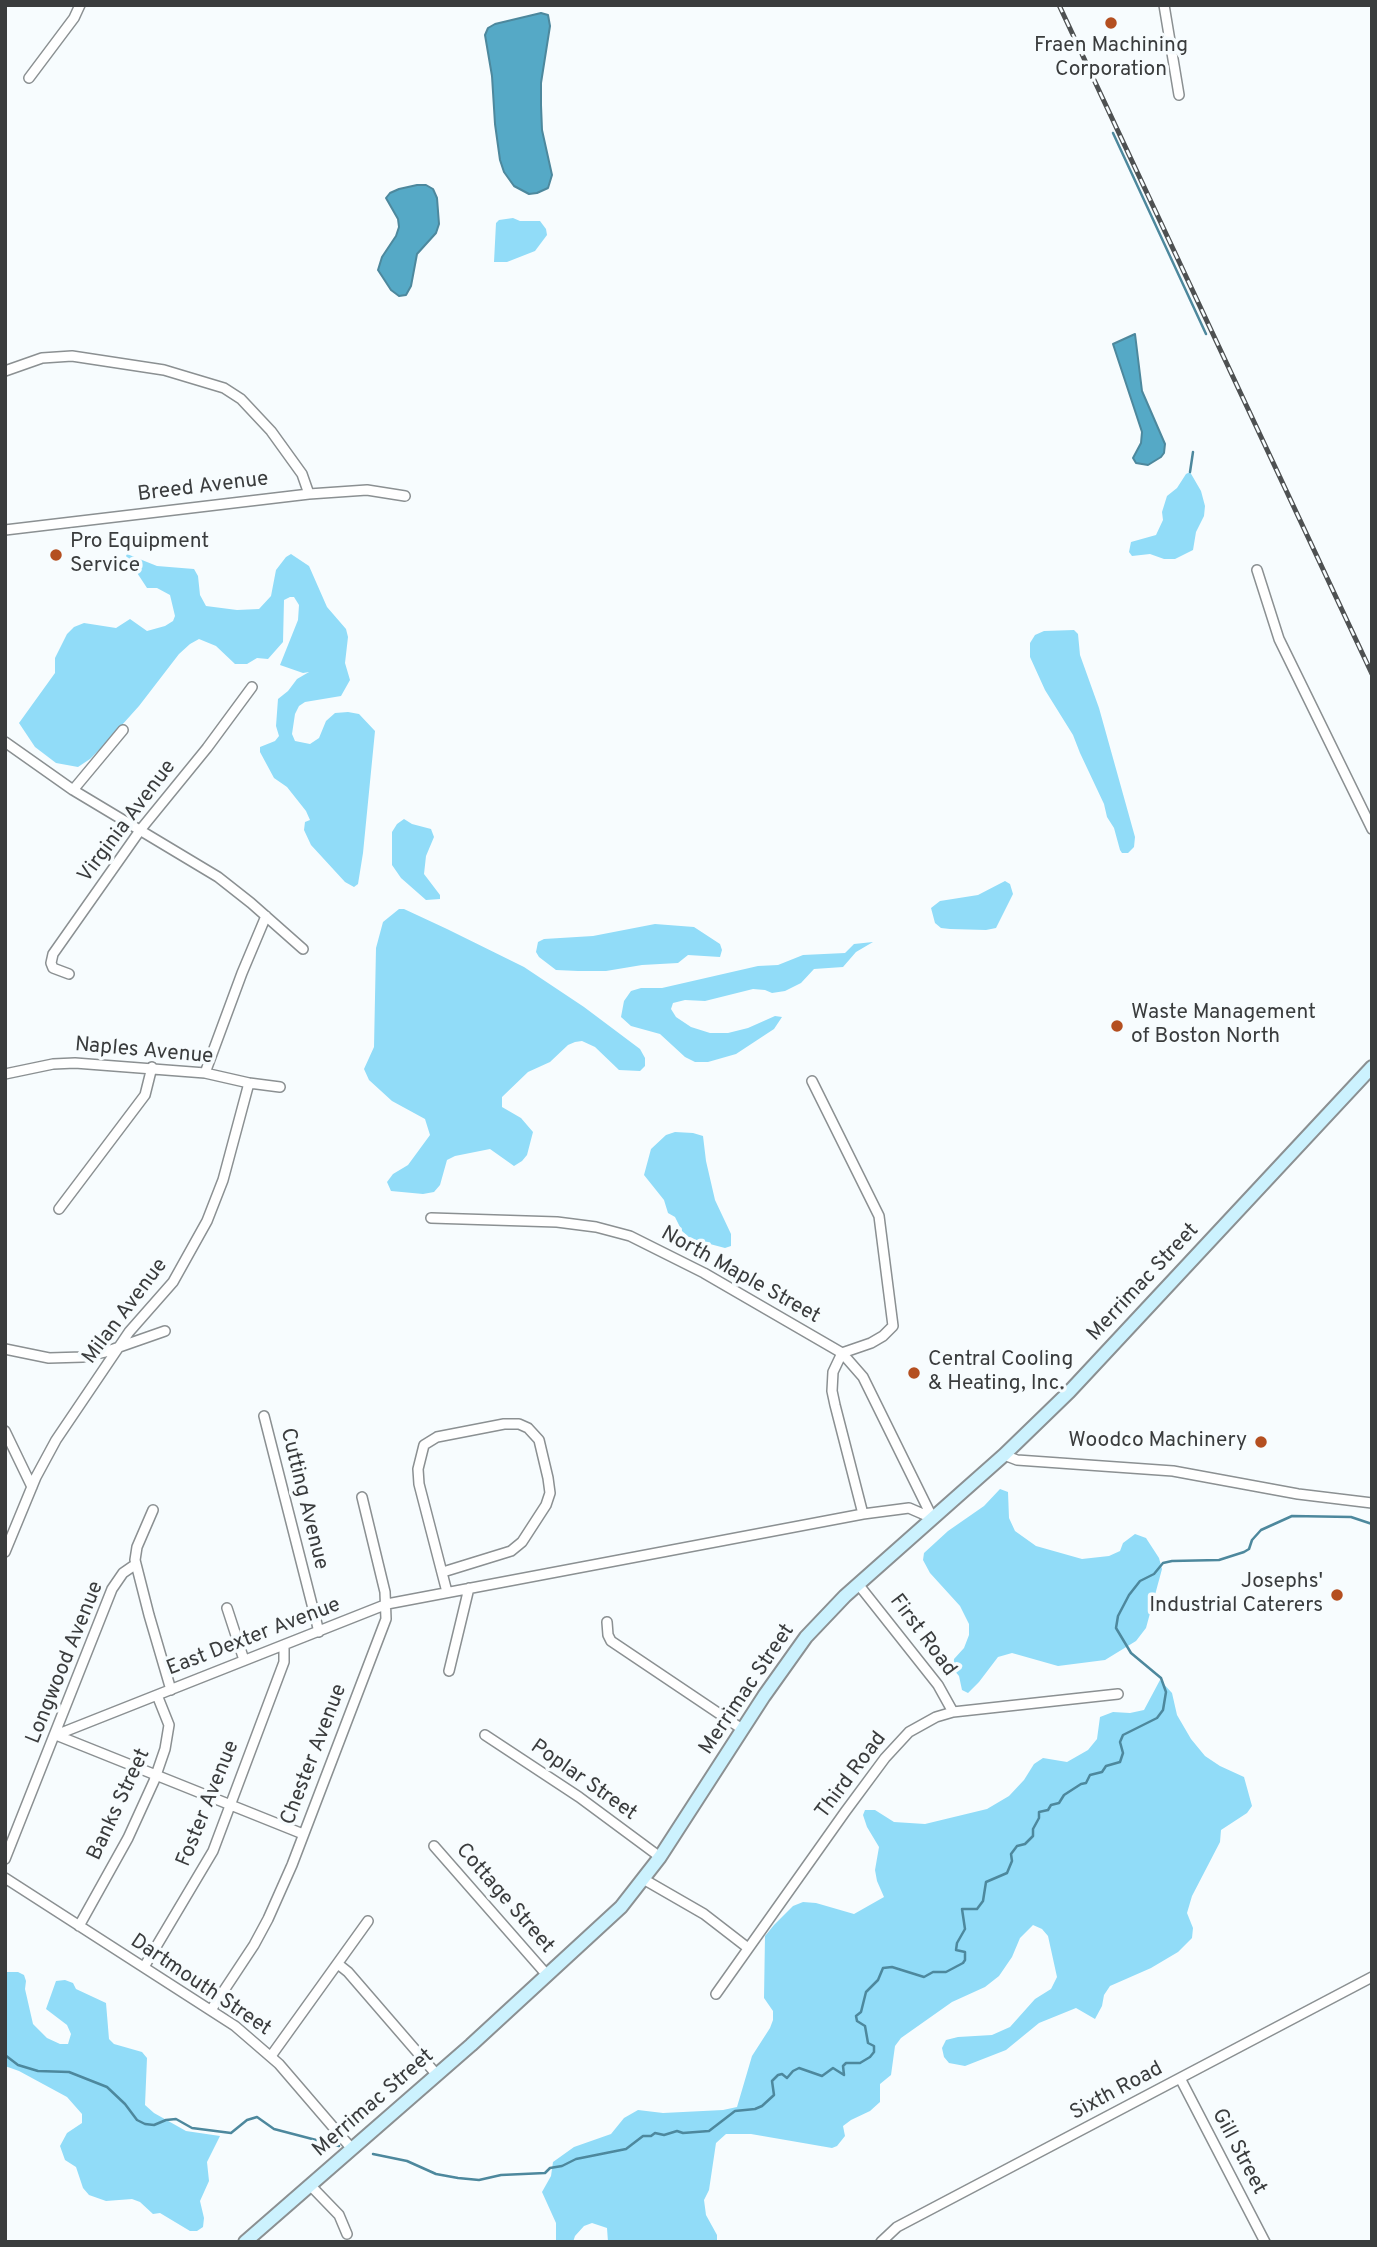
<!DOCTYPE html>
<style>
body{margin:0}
#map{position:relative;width:1377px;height:2247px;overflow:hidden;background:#f7fcfe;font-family:Overpass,sans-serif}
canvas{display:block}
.frame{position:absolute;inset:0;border:7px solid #3a3c3d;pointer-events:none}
</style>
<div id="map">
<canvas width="1377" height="2247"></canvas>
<div class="frame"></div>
</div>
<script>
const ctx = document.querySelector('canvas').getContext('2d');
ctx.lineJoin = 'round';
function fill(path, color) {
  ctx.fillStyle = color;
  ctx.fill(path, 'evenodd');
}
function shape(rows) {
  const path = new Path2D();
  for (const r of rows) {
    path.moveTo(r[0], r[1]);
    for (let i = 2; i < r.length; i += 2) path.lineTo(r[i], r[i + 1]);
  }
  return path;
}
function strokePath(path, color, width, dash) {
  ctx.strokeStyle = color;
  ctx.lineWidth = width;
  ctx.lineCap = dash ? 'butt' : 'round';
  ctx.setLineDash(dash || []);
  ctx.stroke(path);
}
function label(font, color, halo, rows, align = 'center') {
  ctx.font = font + ' Overpass,sans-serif';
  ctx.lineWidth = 7;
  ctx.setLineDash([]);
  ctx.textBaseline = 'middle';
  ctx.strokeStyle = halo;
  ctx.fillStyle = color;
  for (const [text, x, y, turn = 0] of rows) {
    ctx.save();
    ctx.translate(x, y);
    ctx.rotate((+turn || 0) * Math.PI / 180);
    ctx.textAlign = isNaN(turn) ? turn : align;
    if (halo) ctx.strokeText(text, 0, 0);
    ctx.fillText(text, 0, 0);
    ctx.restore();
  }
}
const green = shape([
 [513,218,520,221,540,221,546,229,547,235,535,251,507,262,494,262,496,223,499,220],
 [1190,472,1201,491,1205,506,1204,516,1196,532,1193,550,1175,559,1164,559,1150,554,1132,556,1129,552,1131,542,1156,535,1163,520,1162,512,1167,496,1177,488,1186,474],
 [127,554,157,566,194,569,198,576,200,595,206,606,237,610,259,609,271,596,276,570,286,557,291,554,309,566,327,607,346,629,348,637,345,663,350,680,341,696,305,702,299,706,295,714,292,734,295,741,310,744,319,738,326,721,335,713,348,712,359,714,375,731,363,853,358,884,354,887,345,882,311,845,304,830,305,822,310,820,306,811,287,787,274,778,260,752,260,747,275,741,279,736,276,726,278,699,288,691,297,679,309,672,303,673,280,665,298,620,299,605,294,597,290,597,284,600,283,642,268,659,257,658,247,664,235,664,216,646,199,639,190,644,179,654,139,706,104,745,90,759,78,767,56,763,35,747,19,723,55,673,55,658,67,634,74,627,84,623,116,628,130,619,147,631,165,626,173,621,175,616,170,595,157,588,147,588,126,556],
 [1074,630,1078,634,1080,655,1099,708,1135,837,1134,847,1128,853,1122,853,1120,850,1114,828,1107,817,1104,804,1080,753,1073,735,1045,690,1030,657,1030,643,1035,635,1044,631],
 [404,819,412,824,431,829,434,837,426,856,424,874,440,895,440,899,426,900,401,878,392,865,392,832,397,824],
 [1005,881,1010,884,1013,894,996,928,986,930,950,929,941,928,935,923,931,908,940,901,978,895],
 [399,909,404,909,447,929,524,967,584,1007,640,1049,645,1058,645,1066,640,1071,619,1070,595,1047,582,1041,575,1042,568,1045,550,1062,528,1072,502,1097,502,1107,521,1118,533,1132,527,1155,522,1161,514,1166,490,1149,455,1156,447,1160,440,1185,434,1192,423,1194,391,1191,387,1182,393,1174,408,1165,430,1135,425,1119,392,1101,369,1080,364,1069,374,1047,376,948,383,922],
 [655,924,694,927,720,944,722,950,720,957,688,955,678,963,642,965,606,971,578,971,556,970,539,957,536,952,538,942,544,939,593,936],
 [873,942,856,952,843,967,814,969,801,983,785,991,772,993,765,990,753,989,705,1001,685,1000,673,1003,671,1009,676,1017,691,1027,710,1033,728,1033,748,1028,775,1016,782,1017,774,1029,736,1054,708,1062,695,1062,685,1057,660,1034,631,1026,621,1017,624,1001,631,991,641,988,662,988,758,966,778,965,803,955,845,953,854,944],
 [675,1132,693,1133,703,1136,706,1161,715,1200,731,1234,731,1246,725,1248,691,1239,682,1231,675,1217,668,1213,664,1200,644,1175,651,1149,666,1135],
 [1000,1489,1008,1492,1009,1518,1015,1531,1036,1546,1082,1559,1109,1556,1120,1551,1123,1543,1135,1534,1146,1538,1159,1558,1162,1569,1146,1628,1136,1641,1105,1660,1058,1666,1012,1653,998,1657,979,1682,968,1693,962,1690,959,1676,953,1669,954,1659,964,1648,969,1635,969,1624,960,1606,930,1573,923,1560,924,1553,948,1531,984,1506],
 [1160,1680,1172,1693,1177,1715,1191,1739,1205,1756,1220,1766,1244,1777,1252,1806,1247,1813,1221,1830,1220,1842,1192,1896,1187,1913,1193,1928,1192,1938,1178,1952,1151,1968,1110,1986,1104,1995,1102,2006,1095,2019,1076,2008,1039,2023,1006,2050,965,2066,949,2063,944,2057,942,2048,946,2040,958,2037,992,2035,1010,2027,1035,1999,1051,1989,1057,1977,1048,1936,1042,1929,1033,1925,1020,1938,1012,1957,999,1976,985,1987,952,2002,901,2038,895,2046,891,2075,880,2084,880,2102,870,2111,851,2120,843,2126,845,2136,837,2146,832,2148,751,2134,726,2134,716,2143,709,2190,704,2200,706,2215,717,2235,717,2242,608,2242,607,2228,592,2223,584,2226,575,2236,573,2242,556,2242,556,2223,542,2192,551,2176,553,2162,574,2147,611,2134,624,2118,638,2110,663,2113,723,2110,737,2107,752,2056,770,2028,773,2020,773,2011,764,1998,765,1936,774,1925,793,1906,803,1902,816,1903,854,1914,884,1897,877,1881,875,1870,879,1847,867,1827,863,1815,865,1810,875,1810,894,1822,925,1824,987,1809,1009,1796,1024,1780,1034,1764,1043,1758,1067,1762,1088,1750,1097,1739,1100,1717,1113,1712,1130,1713,1144,1710],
 [5,1972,18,1972,24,1975,26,1981,25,1989,33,2024,47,2038,60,2044,68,2044,71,2034,67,2025,46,2009,56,1981,65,1980,73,1983,76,1989,106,2003,109,2039,114,2044,142,2052,147,2058,145,2105,154,2113,186,2131,220,2136,207,2162,209,2181,200,2201,204,2218,203,2227,197,2231,190,2231,160,2213,153,2214,140,2202,132,2199,106,2201,89,2195,83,2188,76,2167,65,2160,60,2146,67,2133,82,2123,82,2114,67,2097,19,2071,5,2066]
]);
const water = shape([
 [541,13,548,15,550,26,541,83,541,105,542,130,552,175,548,188,537,193,529,194,514,186,504,172,500,160,495,124,492,76,485,35,488,28,495,24,541,13],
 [417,185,426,185,433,189,437,198,439,224,436,233,417,254,411,286,406,295,399,296,391,290,378,270,382,257,396,236,399,227,398,219,386,198,390,193,399,189,417,185],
 [1135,334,1142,391,1165,444,1164,453,1161,457,1148,465,1136,463,1133,458,1141,443,1142,432,1113,344,1135,334]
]);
const stream = shape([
 [1113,133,1206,334],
 [1190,472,1193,452],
 [5,2055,18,2065,38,2071,69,2072,107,2087,125,2104,137,2120,145,2124,154,2125,166,2120,176,2119,192,2128,231,2133,247,2120,257,2117,274,2129,339,2146],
 [373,2154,407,2161,436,2174,458,2178,479,2180,501,2175,545,2173,550,2168,562,2166,576,2159,626,2149,643,2136,651,2136,655,2133,664,2135,677,2131,683,2133,709,2131,735,2111,755,2109,762,2106,774,2095,772,2081,778,2075,782,2074,787,2078,793,2071,799,2068,822,2076,833,2068,844,2075,843,2066,846,2063,860,2063,870,2057,874,2052,874,2046,868,2043,865,2026,857,2021,856,2016,861,2012,866,1992,878,1980,883,1968,892,1967,924,1977,933,1972,946,1972,963,1963,965,1960,965,1952,956,1950,957,1943,965,1929,962,1909,977,1909,983,1901,986,1882,1007,1873,1012,1861,1011,1854,1017,1846,1025,1844,1033,1836,1033,1829,1039,1818,1039,1812,1048,1810,1051,1805,1059,1803,1064,1795,1081,1784,1086,1783,1090,1775,1102,1772,1106,1766,1120,1762,1123,1753,1120,1742,1123,1735,1157,1718,1163,1710,1166,1692,1161,1678,1131,1653,1116,1628,1118,1616,1129,1595,1140,1581,1154,1574,1163,1563,1172,1561,1219,1560,1244,1552,1249,1549,1252,1540,1261,1530,1292,1516,1351,1517,1372,1524]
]);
const street = shape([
 [1164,5,1179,95],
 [29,78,74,18,80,5],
 [5,371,42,358,72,356,164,370,224,388,241,399,271,431,302,474,309,494],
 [5,530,309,494,367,490,405,496],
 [1257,570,1279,639,1372,829],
 [5,742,73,790,218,877,251,903,303,949],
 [73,790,123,730],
 [69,974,53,968,51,963,53,954,141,829,207,748,252,687],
 [205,1073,242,973,266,916],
 [5,1074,53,1064,75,1063,205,1073,249,1083,280,1087],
 [812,1081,879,1216,893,1326,883,1336,871,1343,842,1353,833,1372,832,1391,835,1405,863,1514],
 [59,1209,145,1095,152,1067],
 [431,1218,557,1222,596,1227,630,1236,704,1273,842,1353,863,1377,932,1517],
 [5,1349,49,1358,83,1357,105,1352,165,1331],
 [264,1416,319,1632],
 [5,1431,32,1487],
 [1004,1455,1017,1460,1173,1471,1298,1494,1372,1503],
 [153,1510,137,1547,135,1560,149,1615,171,1690],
 [5,1552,36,1477,56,1440,129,1332,173,1282,207,1221,223,1180,249,1083],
 [443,1572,511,1551,522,1542,546,1505,550,1493,548,1478,539,1440,528,1428,519,1424,504,1424,437,1437,424,1445,418,1469,419,1484,447,1592],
 [858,1584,938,1685,953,1712],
 [227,1608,244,1660],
 [607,1622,608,1635,611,1641,742,1729],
 [449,1671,469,1588],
 [56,1735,387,1604,863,1514,909,1508,932,1518],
 [56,1735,303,1834],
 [485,1735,579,1797,660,1857],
 [434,1846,547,1975],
 [5,1859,112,1589,123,1573,136,1564],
 [5,1878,235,2026,279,2064,352,2149],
 [645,1880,704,1914,748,1948],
 [79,1926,128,1838,154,1781,165,1749,169,1725,157,1695],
 [338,1964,348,1972,437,2075],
 [144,1967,213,1851,284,1662,284,1645],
 [716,1994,845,1812,885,1758,909,1732,936,1717,953,1712,1118,1694],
 [211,2010,254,1945,268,1919,292,1865,386,1619,385,1592,362,1497],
 [271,2056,368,1921],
 [1180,2078,1265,2242],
 [310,2185,339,2215,347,2234],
 [881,2242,897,2227,1372,1977]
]);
const secondary = shape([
 [245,2242,471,2045,621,1907,660,1857,764,1696,806,1637,845,1596,1004,1455,1069,1392,1372,1067]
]);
const rail = shape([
 [1059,5,1372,674]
]);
const markers = [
 [1111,23,7,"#b44f20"],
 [56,555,7,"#b44f20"],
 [1117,1026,7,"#b44f20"],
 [914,1373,7,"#b44f20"],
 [1261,1442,7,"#b44f20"],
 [1337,1595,7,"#b44f20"]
];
const poiNames = [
 ["Fraen Machining",1111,47,"center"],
 ["Corporation",1111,71,"center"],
 ["Pro Equipment",70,543],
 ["Service",70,567],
 ["Waste Management",1131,1014],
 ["of Boston North",1131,1038],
 ["Central Cooling",928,1361],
 ["& Heating, Inc.",928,1385],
 ["Woodco Machinery",1247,1442,"right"],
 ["Josephs'",1323,1583,"right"],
 ["Industrial Caterers",1323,1607,"right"]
];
const streetNames = [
 ["Breed Avenue",203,488,-7],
 ["Virginia Avenue",128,822,-53],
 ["Naples Avenue",144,1052,5],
 ["North Maple Street",740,1276,29],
 ["Merrimac Street",1144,1283,-47],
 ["Milan Avenue",126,1312,-53],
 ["Cutting Avenue",303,1499,76],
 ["First Road",922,1636,53],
 ["East Dexter Avenue",254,1638,-21],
 ["Longwood Avenue",66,1663,-68],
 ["Merrimac Street",748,1690,-56],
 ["Chester Avenue",315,1755,-69],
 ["Third Road",852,1776,-53],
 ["Poplar Street",583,1781,35],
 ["Foster Avenue",209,1804,-68],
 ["Banks Street",120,1805,-65],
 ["Cottage Street",504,1899,49],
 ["Dartmouth Street",200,1986,34],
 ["Sixth Road",1117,2092,-28],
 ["Merrimac Street",374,2104,-41],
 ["Gill Street",1238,2152,62]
];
fill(green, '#91dcf8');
fill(water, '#55a9c6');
strokePath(water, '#4d889d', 2);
strokePath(stream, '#4d889d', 2.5);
strokePath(street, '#8b9092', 12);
strokePath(secondary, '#8b9092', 16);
strokePath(street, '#fff', 9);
strokePath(secondary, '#ccf2fe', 12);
strokePath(rail, '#4e5152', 5);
strokePath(rail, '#f7fcfe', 2.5, [8]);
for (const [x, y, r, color] of markers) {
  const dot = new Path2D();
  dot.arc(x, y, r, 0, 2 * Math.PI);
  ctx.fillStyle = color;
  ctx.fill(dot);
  strokePath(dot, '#f7fcfe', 2.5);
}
label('21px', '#3a3c3d', '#f7fcfe', poiNames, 'left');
label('21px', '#3a3c3d', '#f7fcfe', streetNames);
</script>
